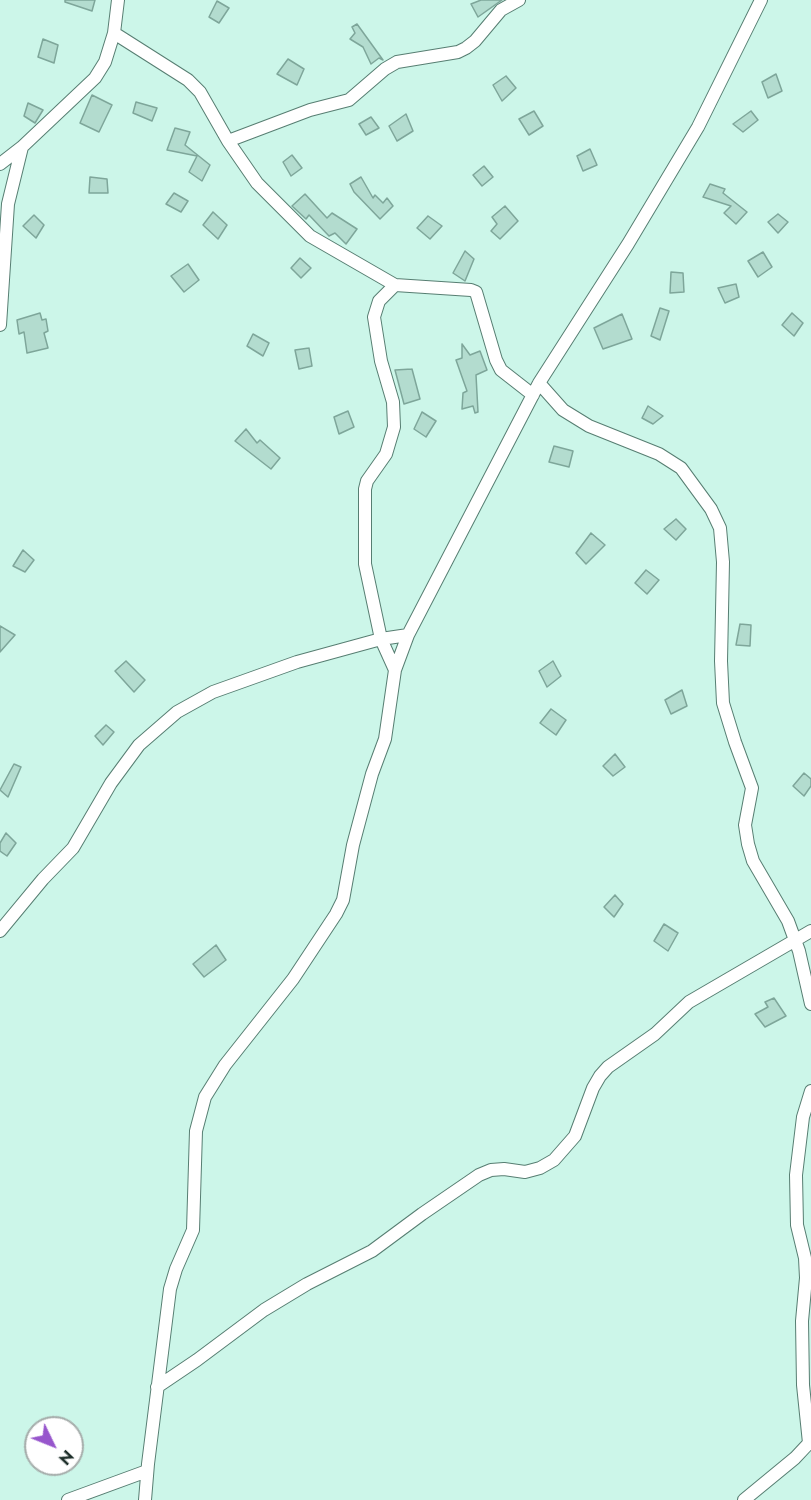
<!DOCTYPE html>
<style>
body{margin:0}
#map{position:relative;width:811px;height:1500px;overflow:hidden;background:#ccf6e9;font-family:Jost,sans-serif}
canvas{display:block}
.north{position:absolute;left:24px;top:1416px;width:60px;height:60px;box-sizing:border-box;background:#fff;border:2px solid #a5acaa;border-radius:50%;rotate:133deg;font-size:16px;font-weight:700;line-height:24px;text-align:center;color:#1e2f2a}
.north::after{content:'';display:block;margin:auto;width:21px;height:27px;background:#9756cc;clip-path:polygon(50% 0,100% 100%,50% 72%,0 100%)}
</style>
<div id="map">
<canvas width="811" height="1500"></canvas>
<div class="north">N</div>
</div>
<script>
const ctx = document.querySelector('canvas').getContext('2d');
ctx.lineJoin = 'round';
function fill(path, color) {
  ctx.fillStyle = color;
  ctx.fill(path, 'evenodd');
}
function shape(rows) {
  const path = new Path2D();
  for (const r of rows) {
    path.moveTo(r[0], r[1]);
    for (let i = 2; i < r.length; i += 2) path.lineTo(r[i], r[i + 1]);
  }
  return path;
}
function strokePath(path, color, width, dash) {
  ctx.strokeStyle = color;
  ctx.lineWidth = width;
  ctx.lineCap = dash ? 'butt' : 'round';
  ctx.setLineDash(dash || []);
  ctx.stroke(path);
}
const building = shape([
 [65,0,95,0,92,11,65,2,65,0],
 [481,0,502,0,478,17,471,4,481,0],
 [217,1,229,8,219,23,209,17,217,1],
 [357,24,383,60,379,58,371,64,363,47,350,39,355,33,352,27,357,24],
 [43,39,58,45,54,63,38,57,43,39],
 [288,59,304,69,297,85,277,74,288,59],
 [776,74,782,91,768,98,762,82,776,74],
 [506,76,516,88,502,101,493,85,506,76],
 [92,95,112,105,99,132,80,123,92,95],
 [136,102,157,108,152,121,133,113,136,102],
 [28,103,43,110,35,123,24,116,28,103],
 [534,111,543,126,529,135,519,119,534,111],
 [751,111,758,120,743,132,733,124,751,111],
 [406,114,413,131,397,141,389,126,406,114],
 [371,117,379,128,366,135,359,124,371,117],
 [175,128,190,132,185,145,210,165,202,181,189,172,197,156,167,150,175,128],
 [590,149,597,165,583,171,577,156,590,149],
 [292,155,302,168,291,176,283,162,292,155],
 [484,166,493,177,482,186,473,175,484,166],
 [90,177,107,179,108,193,89,193,90,177],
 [361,177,373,198,375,195,383,203,387,198,393,206,380,219,354,192,350,184,361,177],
 [710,184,725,189,723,193,747,212,736,224,724,213,731,206,703,197,710,184],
 [174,193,188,201,181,212,166,204,174,193],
 [305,194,327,218,332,213,357,229,346,244,335,233,329,236,309,215,306,219,292,206,305,194],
 [505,206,518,221,500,239,491,231,497,224,492,217,505,206],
 [213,212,227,225,218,239,203,225,213,212],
 [778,214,788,222,778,233,768,222,778,214],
 [34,215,44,225,36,238,23,226,34,215],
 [428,216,442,226,430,239,417,228,428,216],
 [465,251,474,259,465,281,453,273,465,251],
 [763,252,772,267,758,277,748,261,763,252],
 [300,258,311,268,301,278,291,268,300,258],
 [188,264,199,280,184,292,171,276,188,264],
 [671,272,683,273,684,292,670,293,671,272],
 [736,284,739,297,725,303,718,288,736,284],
 [660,308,669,311,660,340,651,336,660,308],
 [40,313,42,320,46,319,48,331,44,333,48,348,27,353,24,332,19,334,17,320,40,313],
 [792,313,803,323,794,336,782,325,792,313],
 [622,314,632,339,603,349,594,328,622,314],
 [253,334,269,343,263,356,247,346,253,334],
 [462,344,470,355,480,351,487,370,476,375,478,412,475,413,473,406,462,409,463,393,467,391,456,360,462,358,462,344],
 [309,348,312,366,299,369,295,350,309,348],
 [412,369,420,399,404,404,395,370,412,369],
 [648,406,663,416,653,424,642,418,648,406],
 [348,411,354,427,339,434,334,417,348,411],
 [422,412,436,421,426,437,414,429,422,412],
 [246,429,257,443,260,440,280,458,271,469,235,441,246,429],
 [554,446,573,451,569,467,549,462,554,446],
 [676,519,686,529,676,540,664,529,676,519],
 [591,533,605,545,586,564,576,553,591,533],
 [23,550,34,560,25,572,13,566,23,550],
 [646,570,659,580,647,594,635,583,646,570],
 [740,624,751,625,750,646,736,645,740,624],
 [0,626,15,635,0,652,0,626],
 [126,661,145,680,134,692,115,671,126,661],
 [553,661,561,676,547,687,539,671,553,661],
 [682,690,687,706,671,714,665,700,682,690],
 [551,709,566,720,556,735,540,723,551,709],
 [106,725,114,732,103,745,95,736,106,725],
 [615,754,625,767,613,776,603,766,615,754],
 [14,764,21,767,8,797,0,790,14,764],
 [804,773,811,779,811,786,804,796,793,786,804,773],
 [6,833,16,843,7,856,0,851,0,843,6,833],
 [615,895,623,904,614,917,604,907,615,895],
 [664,924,678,933,668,951,654,941,664,924],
 [216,945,226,960,204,977,193,964,216,945],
 [774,998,786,1016,765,1027,755,1014,768,1007,765,1002,774,998]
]);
const minor = shape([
 [114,33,188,80,200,92,228,141,257,183,310,236,395,285,471,290,476,292,496,360,501,370,533,395],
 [228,141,310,110,349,100,385,69,397,62,458,52,466,48,475,41,501,10,519,0],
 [0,164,22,147],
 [395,285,379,301,374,317,381,361,393,402,394,427,386,454,367,481,365,489,365,564,381,639,395,670],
 [0,325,8,204,22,147,95,78,105,62,114,33,118,0],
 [539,383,563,410,589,426,659,454,681,468,711,509,720,528,723,562,721,661,723,703,735,742,752,788,745,825,748,844,753,861,788,921,799,951,811,1004],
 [0,931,43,879,73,848,111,783,139,745,177,712,213,692,297,662,381,639,408,635],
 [157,1387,197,1360,264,1310,307,1284,372,1251,422,1214,479,1175,491,1170,504,1169,525,1172,540,1168,554,1160,575,1136,593,1088,600,1076,608,1067,655,1034,689,1002,811,931],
 [68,1500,147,1471],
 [145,1500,148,1464,170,1289,176,1269,193,1230,196,1131,205,1097,225,1065,293,979,336,914,343,900,353,845,372,774,385,739,395,670,408,635,539,383,628,244,698,127,761,0],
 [744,1500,795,1458,809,1443,803,1385,802,1321,806,1278,805,1258,797,1225,796,1175,803,1117,811,1091]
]);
fill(building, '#b3dccf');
strokePath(building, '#7ea69a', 1.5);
strokePath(minor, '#577e72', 14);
strokePath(minor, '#fff', 12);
</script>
